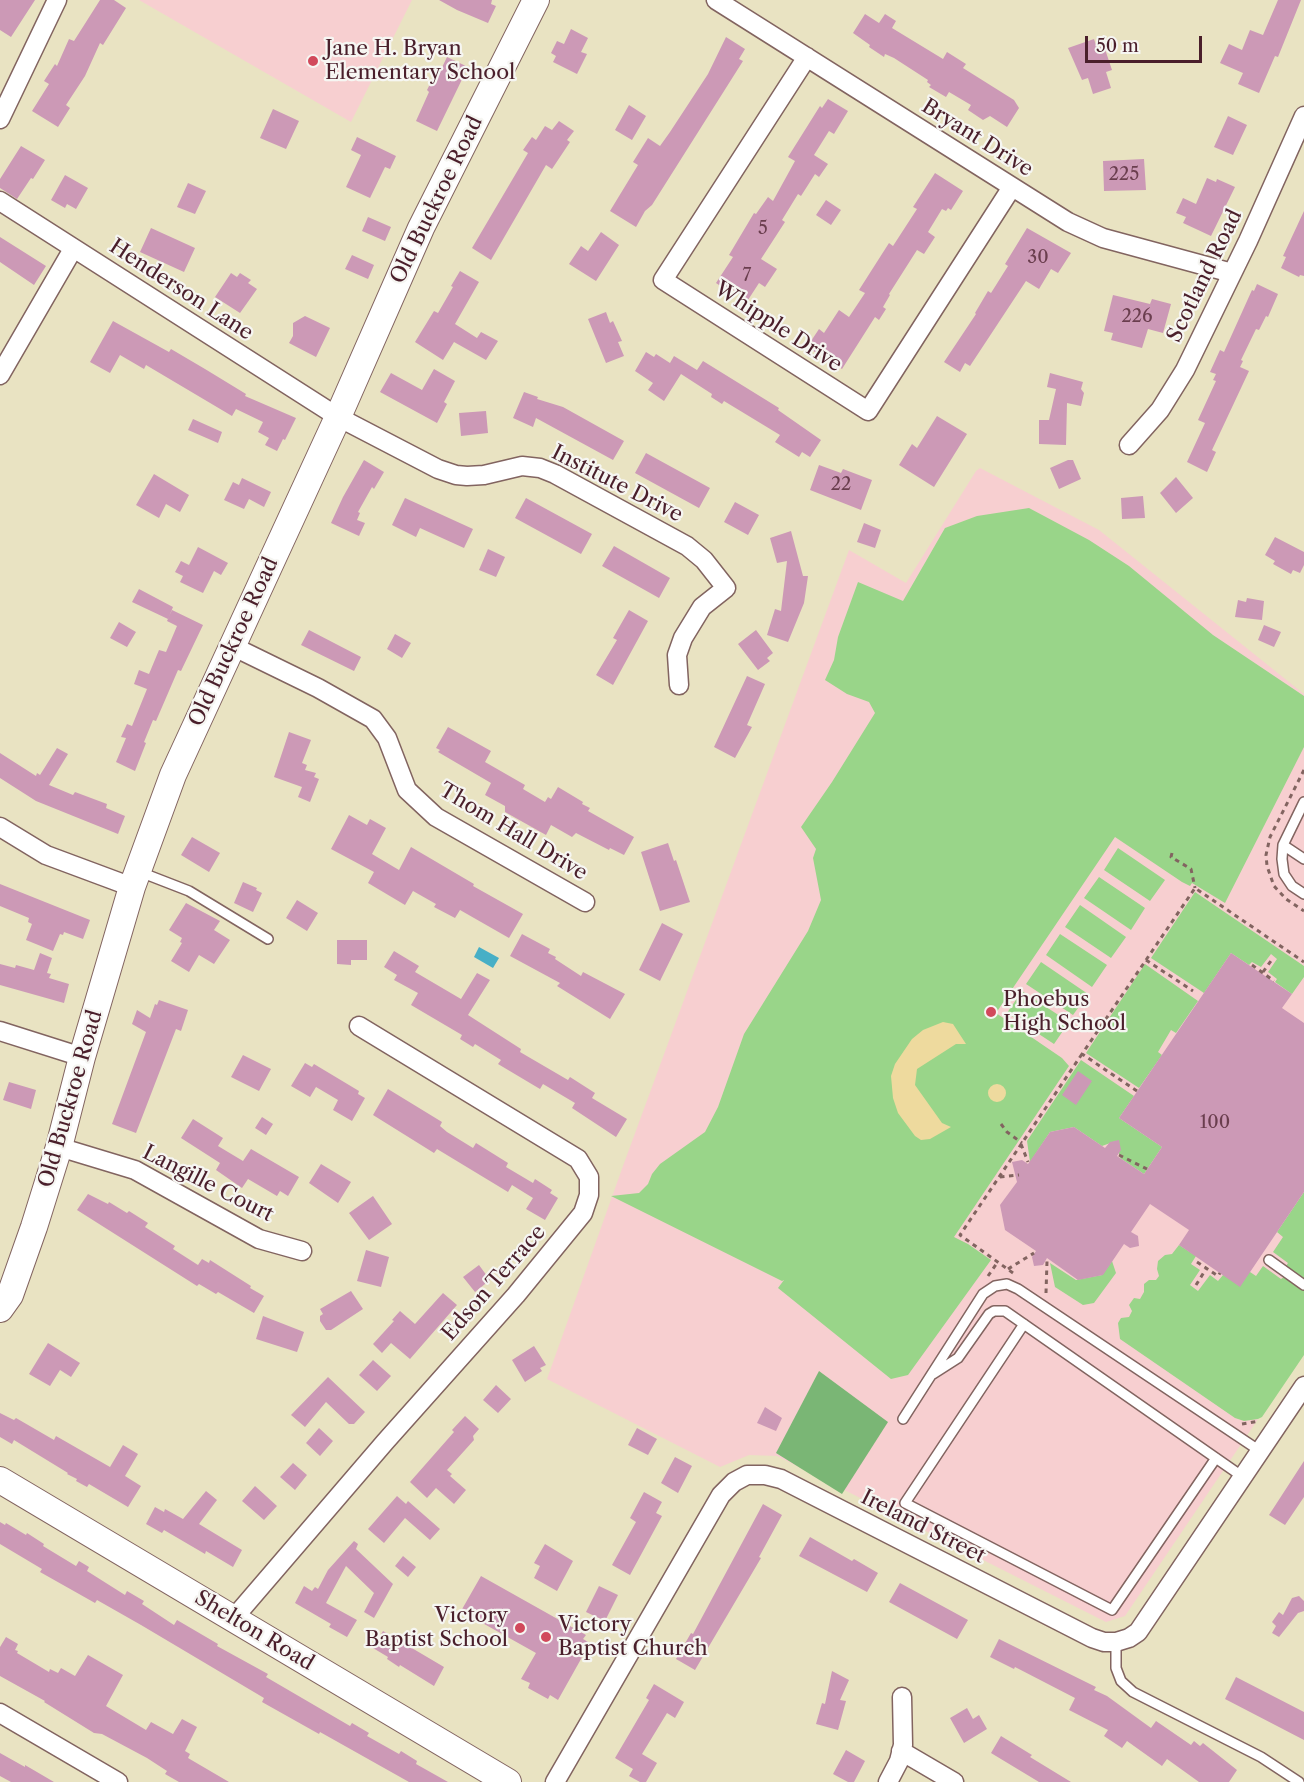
<!DOCTYPE html>
<style>
body{margin:0}
#map{position:relative;width:1304px;height:1782px;overflow:hidden;background:#e9e3c2;font-family:"Libre Caslon Text",serif}
canvas{display:block}
.scale{position:absolute;left:1085px;top:36px;width:117px;height:27px;box-sizing:border-box;border:3px solid #4a1f2b;border-top:0;padding-left:8px;font-size:18px;line-height:21px;white-space:nowrap;color:#4a1f2b;-webkit-text-stroke:4px #f6f6f2;paint-order:stroke}
</style>
<div id="map">
<canvas width="1304" height="1782"></canvas>
<div class="scale">50 m</div>
</div>
<script>
const ctx = document.querySelector('canvas').getContext('2d');
ctx.lineJoin = 'round';
function fill(path, color) {
  ctx.fillStyle = color;
  ctx.fill(path, 'evenodd');
}
function shape(rows) {
  const path = new Path2D();
  for (const r of rows) {
    if (r.length === 3) {
      path.moveTo(r[0] + r[2], r[1]);
      path.arc(r[0], r[1], r[2], 0, 2 * Math.PI);
      continue;
    }
    path.moveTo(r[0], r[1]);
    for (let i = 2; i < r.length; i += 2) path.lineTo(r[i], r[i + 1]);
  }
  return path;
}
function strokePath(path, color, width, dash) {
  ctx.strokeStyle = color;
  ctx.lineWidth = width;
  ctx.lineCap = dash ? 'butt' : 'round';
  ctx.setLineDash(dash || []);
  ctx.stroke(path);
}
function label(font, color, halo, rows, align = 'center') {
  ctx.font = font + ' "Libre Caslon Text",serif';
  ctx.lineWidth = 4.5;
  ctx.setLineDash([]);
  ctx.textBaseline = 'middle';
  ctx.strokeStyle = halo;
  ctx.fillStyle = color;
  for (const [text, x, y, turn = 0] of rows) {
    ctx.save();
    ctx.translate(x, y);
    ctx.rotate((+turn || 0) * Math.PI / 180);
    ctx.textAlign = isNaN(turn) ? turn : align;
    if (halo) ctx.strokeText(text, 0, 0);
    ctx.fillText(text, 0, 0);
    ctx.restore();
  }
}
const built = shape([
 [139,0,412,0,351,122],
 [980,468,1099,530,1304,694,1304,1351,1125,1616,1106,1622,777,1456,749,1455,720,1467,547,1379,623,1166,849,550,906,583,976,471]
]);
const green = shape([
 [1029,508,1089,540,1129,566,1213,635,1304,696,1304,747,1225,903,1192,883,1190,886,1182,882,1115,837,996,1013,1062,1058,1069,1066,954,1237,968,1244,991,1260,908,1375,891,1379,778,1288,784,1280,782,1281,611,1196,639,1193,648,1184,652,1174,660,1164,705,1132,718,1107,744,1034,808,931,821,900,813,858,816,849,801,827,832,782,875,713,869,702,847,694,825,680,834,660,838,637,858,582,903,601,945,528,977,516],
 [1118,848,1165,880,1150,901,1104,870],
 [1099,877,1145,908,1131,930,1084,898],
 [1195,892,1304,966,1304,977,1292,994,1275,982,1277,979,1268,972,1277,959,1271,954,1261,967,1252,962,1249,965,1231,953,1204,993,1151,958],
 [1080,905,1126,937,1111,958,1065,927],
 [1060,934,1107,965,1092,987,1046,955],
 [1041,962,1088,994,1073,1015,1026,984],
 [1145,964,1198,1001,1176,1033,1171,1030,1158,1052,1162,1055,1139,1088,1086,1053],
 [1022,991,1069,1022,1054,1044,1007,1013],
 [1081,1060,1134,1096,1119,1118,1162,1147,1144,1174,1120,1158,1116,1141,1102,1146,1074,1127,1050,1132,1030,1162,1027,1141],
 [1304,1192,1304,1279,1286,1266,1288,1263,1273,1252,1283,1237,1277,1232],
 [1179,1245,1196,1256,1191,1264,1200,1270,1190,1285,1198,1291,1210,1275,1218,1281,1223,1275,1250,1272,1256,1276,1263,1266,1281,1279,1284,1277,1304,1289,1304,1355,1262,1417,1258,1419,1244,1421,1235,1418,1120,1339,1118,1323,1121,1318,1129,1317,1132,1311,1129,1305,1134,1298,1140,1299,1144,1292,1144,1284,1149,1280,1156,1280,1159,1276,1157,1269,1158,1261,1165,1255,1172,1254],
 [1112,1261,1116,1273,1094,1303,1083,1305,1055,1287,1050,1263,1076,1280,1102,1275]
]);
const forest = shape([
 [819,1371,888,1422,842,1494,776,1453]
]);
const sand = shape([
 [943,1022,953,1024,966,1044,956,1044,917,1069,915,1085,942,1123,951,1127,930,1139,921,1140,915,1136,898,1113,893,1098,891,1076,895,1064,912,1039,923,1030],
 [997,1093,9]
]);
const water = shape([
 [479,947,499,958,493,968,474,957]
]);
const building = shape([
 [0,0,35,0,11,37,0,30],
 [100,0,114,0,126,8,103,45,100,43,85,76,66,105,70,108,58,127,32,111,49,84,44,81,55,64,57,66,69,39,74,41],
 [439,0,492,0,491,4,496,6,488,23,457,10],
 [1278,0,1301,0,1278,57,1275,56,1259,93,1238,84,1243,73,1220,63,1229,44,1242,50,1250,30,1263,35],
 [865,14,879,23,885,14,896,21,892,28,943,59,947,52,966,64,963,68,1014,100,1019,108,1007,127,990,116,983,120,968,110,971,105,949,92,946,97,929,87,931,85,927,82,928,80,894,58,885,54,884,57,869,47,870,45,853,33],
 [571,29,588,38,581,52,587,54,577,74,553,62,556,56,551,53,557,41,564,44],
 [726,37,745,49,739,59,743,61,652,205,645,211,636,227,610,211,638,165,633,162,648,138,660,146,670,132,708,74],
 [1094,39,1097,48,1104,46,1112,70,1106,72,1111,88,1093,94,1088,78,1082,80,1068,48],
 [447,57,468,67,437,131,416,121,429,92,427,90,433,78,436,80],
 [828,99,848,111,834,134,829,131,814,155,828,164,819,177,815,174,801,196,798,194,782,220,785,222,761,259,777,269,765,287,759,283,748,300,730,288,728,291,716,283,733,257,729,255,754,213,756,214,768,197,773,201,795,161,788,157,820,106,822,108],
 [629,105,646,116,632,140,615,130],
 [273,109,299,121,286,149,260,138],
 [1228,116,1247,125,1233,155,1214,147],
 [559,121,574,131,567,140,570,142,552,169,546,165,491,260,472,248,528,153,523,150,532,137,536,140,545,126,552,130],
 [357,137,396,156,390,169,385,167,370,198,346,187,361,155,351,150],
 [21,146,45,160,33,179,31,178,17,199,0,188,0,179],
 [1144,159,1146,190,1104,191,1103,161],
 [935,173,963,191,951,210,948,208,946,211,942,209,928,232,935,237,924,254,917,250,889,294,890,295,883,307,886,309,879,320,875,317,842,369,807,347,819,329,824,333,839,310,849,317,865,293,859,290,889,243,893,246,917,209,913,207],
 [65,175,88,188,76,209,67,204,65,208,51,200],
 [1207,178,1216,182,1217,179,1235,187,1211,236,1183,223,1186,217,1176,213,1183,198,1196,204],
 [188,183,206,191,195,214,177,207],
 [826,200,841,210,831,225,816,215],
 [1304,211,1304,276,1300,275,1299,277,1281,268,1286,257,1283,256],
 [368,217,391,227,385,241,362,231],
 [151,228,195,248,184,272,140,252],
 [1027,228,1071,253,1058,273,1051,269,1039,289,1026,281,970,366,965,363,960,372,944,362,976,314,975,313,988,291,991,293,1008,266,1005,264],
 [601,232,619,245,596,281,569,264,581,246,588,251],
 [0,237,46,266,34,285,0,262],
 [352,255,374,265,368,279,345,269],
 [460,271,479,282,455,324,477,338,481,332,498,341,486,360,454,342,443,360,415,342,434,311,438,313,453,287,451,286],
 [231,273,237,277,240,273,251,280,248,283,257,289,240,313,215,297],
 [1257,284,1278,294,1268,317,1266,316,1259,330,1256,329,1241,360,1243,361,1240,367,1249,371,1212,450,1216,452,1207,472,1187,462,1205,423,1198,420,1216,381,1213,380,1216,374,1210,372,1220,350,1224,352,1252,290,1254,291],
 [1113,295,1150,304,1152,299,1171,304,1163,333,1148,329,1142,348,1111,340,1113,333,1104,331],
 [606,312,610,323,613,321,622,341,618,342,624,356,606,363,588,319],
 [305,316,330,328,316,357,289,343,293,336,293,323],
 [113,321,169,352,171,349,205,369,246,394,245,396,296,418,285,440,283,439,277,451,265,445,269,438,258,432,263,422,236,409,232,416,146,365,144,369,120,355,110,373,90,362],
 [646,352,654,357,656,354,670,363,674,356,697,370,703,361,779,408,778,410,821,440,810,457,802,452,799,457,775,442,780,435,724,401,722,404,711,397,712,394,681,374,664,401,648,390,653,383,635,371],
 [434,369,455,381,444,402,447,404,437,423,380,392,391,373,422,390],
 [1050,373,1083,382,1081,389,1084,393,1081,406,1067,403,1066,445,1039,444,1039,420,1049,420,1056,389,1047,387],
 [524,392,538,397,537,399,563,407,624,441,613,460,536,418,533,427,513,418],
 [486,411,488,433,461,436,459,413],
 [937,416,967,434,934,487,899,465,912,444,917,448],
 [193,419,222,432,218,443,188,430],
 [646,453,710,488,699,508,635,473],
 [364,460,384,472,374,489,372,487,358,512,360,513,357,520,365,523,359,536,331,523,343,497],
 [1068,460,1073,460,1081,479,1059,489,1050,468],
 [819,465,841,473,843,469,872,480,861,510,810,490],
 [154,474,189,495,180,512,166,504,159,518,136,505],
 [1176,477,1193,498,1176,513,1160,493],
 [242,478,271,492,264,507,249,499,244,509,224,500,233,482,239,485],
 [1143,496,1145,518,1122,519,1121,498],
 [405,498,473,529,464,548,420,528,416,537,392,525],
 [526,498,592,534,581,554,515,518],
 [735,502,759,515,748,535,724,522],
 [864,523,881,530,875,548,857,542],
 [791,531,803,576,808,576,804,603,788,642,767,635,775,609,781,611,787,561,777,563,770,538],
 [1275,537,1304,552,1304,565,1300,573,1293,570,1291,574,1273,564,1275,561,1265,555],
 [614,546,670,578,659,598,602,566],
 [198,547,228,563,221,575,214,571,203,593,180,582,183,576,175,572,181,561,189,565],
 [488,549,505,557,496,577,479,570],
 [139,589,173,607,168,619,132,602],
 [1247,598,1264,601,1262,620,1235,617,1238,600,1246,602],
 [172,610,203,625,181,671,178,670,156,721,153,720,144,742,146,743,135,771,116,762,126,738,121,737,127,724,132,726,147,689,134,684,139,670,149,674,159,650,166,652,177,626,167,621],
 [629,610,648,621,613,685,596,675,617,640,613,638],
 [119,622,136,632,127,647,110,638],
 [1264,625,1281,632,1274,647,1258,640],
 [309,630,361,657,354,671,301,645],
 [756,630,773,653,767,658,770,661,758,670,738,644],
 [395,634,411,643,402,658,387,649],
 [747,676,765,684,747,725,752,727,735,758,714,747],
 [448,727,491,751,485,762,525,785,523,789,545,802,548,797,551,799,558,787,583,802,582,804,590,808,588,811,634,837,624,855,610,848,609,850,576,833,572,837,551,825,546,835,505,812,505,806,485,795,491,783,438,752,440,750,436,748],
 [289,732,311,740,302,763,307,765,305,770,316,773,314,777,319,779,310,802,298,797,302,787,274,777],
 [57,748,68,754,49,785,73,795,75,792,107,804,106,808,125,816,118,834,36,801,0,778,0,753,36,776,37,773,40,775],
 [349,815,367,825,370,819,386,828,372,854,399,870,411,847,474,884,473,886,523,914,509,938,460,910,455,918,434,907,436,904,413,891,405,905,368,883,374,872,331,849],
 [192,837,220,853,209,872,181,855],
 [668,843,674,861,676,860,690,902,660,911,641,852],
 [243,882,257,888,256,890,262,893,253,912,234,903],
 [0,884,90,920,83,939,64,932,63,935,60,934,53,951,26,940,32,924,28,922,29,918,0,906],
 [297,900,318,913,307,931,286,918],
 [186,903,220,921,214,930,230,940,214,964,199,955,189,972,171,961,182,943,180,942,182,938,169,930],
 [662,923,683,934,660,981,639,970],
 [522,934,550,949,548,953,556,957,555,959,581,976,583,972,625,994,610,1019,557,986,560,983,510,956],
 [337,940,367,940,367,960,351,960,351,965,337,964],
 [394,951,419,966,415,972,461,999,477,973,490,980,468,1015,521,1049,520,1052,568,1080,570,1077,595,1093,592,1098,627,1119,616,1137,572,1108,575,1103,543,1084,540,1089,498,1064,501,1060,475,1044,473,1047,460,1039,462,1035,411,1005,418,993,394,980,397,975,384,967],
 [40,953,52,958,47,973,51,974,49,978,69,984,64,1003,0,985,0,964,15,968,16,965,34,970],
 [1231,953,1292,994,1282,1008,1304,1023,1304,1192,1240,1287,1179,1245,1189,1230,1150,1204,1131,1232,1138,1236,1139,1246,1130,1248,1124,1244,1103,1275,1078,1280,1047,1258,1043,1265,1034,1266,1032,1257,1036,1251,1005,1230,1000,1205,1017,1182,1012,1162,1022,1160,1028,1164,1050,1132,1074,1127,1105,1148,1110,1142,1119,1140,1121,1150,1117,1156,1144,1174,1162,1147,1119,1118],
 [159,1000,188,1010,181,1031,176,1029,136,1133,112,1124,146,1032,132,1024,137,1010,150,1018,155,1004,157,1005],
 [243,1055,271,1069,259,1091,231,1077],
 [305,1063,312,1067,314,1064,359,1091,358,1094,365,1098,352,1121,333,1110,338,1100,316,1087,310,1097,291,1086],
 [1078,1071,1092,1081,1076,1105,1062,1095],
 [9,1082,36,1090,31,1109,3,1100],
 [388,1089,442,1122,440,1126,447,1132,473,1148,476,1143,508,1163,506,1167,533,1183,535,1179,552,1190,550,1193,558,1198,545,1220,526,1209,533,1198,512,1185,508,1192,437,1149,434,1153,373,1115],
 [262,1117,273,1124,266,1135,255,1128],
 [193,1119,223,1138,218,1146,243,1161,251,1149,299,1177,288,1196,280,1191,277,1196,248,1179,242,1188,216,1170,220,1163,181,1138],
 [321,1164,351,1182,338,1203,309,1183],
 [88,1194,108,1204,109,1202,127,1213,129,1211,148,1223,145,1227,175,1246,173,1249,198,1265,202,1259,209,1263,210,1260,251,1286,250,1288,264,1296,254,1313,218,1292,216,1294,199,1284,197,1286,77,1210],
 [373,1196,392,1224,369,1240,349,1213],
 [366,1250,389,1257,381,1287,357,1281],
 [479,1265,490,1280,475,1292,463,1277],
 [351,1291,363,1309,331,1330,326,1330,320,1321,320,1316,323,1314,320,1309],
 [443,1293,457,1305,410,1359,391,1343,382,1353,373,1344,394,1321,392,1320,400,1311,415,1324],
 [263,1316,304,1332,297,1352,256,1339],
 [48,1343,80,1363,71,1377,60,1370,50,1386,29,1374],
 [534,1346,546,1365,540,1368,542,1371,525,1382,512,1360],
 [373,1360,391,1376,377,1391,359,1375],
 [328,1377,365,1412,354,1424,349,1424,326,1402,305,1427,291,1415],
 [496,1385,511,1399,498,1413,483,1400],
 [765,1407,782,1418,776,1431,757,1423],
 [0,1413,14,1420,16,1418,54,1440,56,1436,110,1467,123,1445,138,1454,125,1476,141,1486,128,1507,89,1484,87,1487,76,1481,77,1479,67,1474,68,1473,14,1440,12,1444,0,1437],
 [465,1416,479,1429,473,1436,474,1440,447,1470,452,1474,450,1476,466,1490,454,1504,436,1488,427,1498,410,1482,454,1432,452,1430],
 [319,1428,333,1441,320,1456,306,1443],
 [637,1428,657,1439,648,1455,628,1445],
 [675,1457,692,1466,678,1493,661,1483],
 [1304,1461,1304,1497,1285,1525,1269,1515],
 [293,1463,307,1475,295,1490,280,1477],
 [255,1486,277,1506,264,1520,242,1501],
 [206,1491,217,1500,199,1524,242,1550,233,1567,206,1551,205,1554,164,1530,162,1533,146,1524,155,1507,164,1512,165,1509,183,1519],
 [644,1492,662,1502,656,1513,662,1516,630,1575,612,1565,636,1522,630,1518],
 [397,1496,406,1504,408,1501,440,1529,430,1540,405,1518,384,1543,368,1529],
 [763,1504,782,1515,759,1557,761,1558,695,1670,676,1659,691,1633,693,1634],
 [0,1522,5,1525,6,1523,26,1535,27,1533,44,1544,43,1546,76,1566,79,1561,89,1567,87,1571,125,1595,127,1591,144,1601,142,1604,174,1625,177,1620,218,1644,217,1646,268,1674,266,1677,350,1726,352,1723,369,1733,367,1736,399,1754,401,1751,417,1761,416,1764,448,1782,409,1782,320,1732,319,1734,262,1702,264,1698,141,1625,97,1600,95,1603,40,1572,42,1569,0,1544],
 [810,1537,852,1561,854,1559,878,1573,867,1592,799,1556],
 [354,1541,358,1544,356,1549,393,1584,374,1618,364,1612,374,1593,346,1566,326,1603,357,1620,347,1637,329,1627,331,1624,295,1603,304,1586,312,1591,315,1587,318,1589,328,1570],
 [545,1544,573,1561,557,1591,534,1578,540,1566,534,1563],
 [403,1556,416,1567,408,1577,395,1566],
 [481,1576,586,1635,583,1639,590,1643,558,1700,550,1695,548,1699,528,1688,530,1683,521,1679,536,1653,461,1611],
 [900,1583,968,1620,957,1639,889,1602],
 [599,1586,618,1595,605,1621,586,1612],
 [1299,1596,1304,1601,1304,1611,1298,1613,1279,1637,1272,1633,1276,1626,1272,1622,1279,1612,1283,1615,1292,1598],
 [383,1631,444,1667,434,1686,400,1665,399,1667,387,1659,388,1657,373,1648],
 [6,1637,18,1644,15,1650,18,1651,17,1653,49,1672,50,1669,58,1673,61,1668,75,1676,88,1655,123,1675,106,1706,146,1730,151,1722,173,1734,182,1719,197,1727,185,1751,190,1754,188,1758,229,1782,179,1782,165,1774,167,1771,147,1758,102,1734,94,1733,44,1702,45,1701,0,1676,0,1647],
 [999,1639,1096,1687,1094,1690,1107,1696,1151,1728,1156,1721,1191,1745,1194,1741,1200,1746,1203,1743,1237,1770,1229,1782,1199,1782,1167,1759,1162,1766,1127,1741,1122,1748,1104,1736,1108,1730,1069,1710,1075,1698,1015,1667,1014,1669,990,1657],
 [832,1671,849,1680,840,1700,846,1701,838,1730,816,1724,822,1703,825,1704],
 [1236,1677,1304,1712,1304,1740,1225,1699],
 [654,1684,684,1702,675,1718,667,1713,642,1754,657,1763,646,1782,640,1782,629,1776,633,1769,615,1758,649,1700,646,1698],
 [967,1708,973,1719,979,1715,987,1729,964,1743,950,1718],
 [1001,1736,1032,1755,1030,1757,1071,1782,1039,1782,991,1753],
 [846,1750,865,1761,854,1782,848,1782,833,1774],
 [0,1753,25,1767,25,1765,54,1782,11,1782,0,1776]
]);
const path = shape([
 [1304,770,1270,837,1266,855,1267,866,1274,886,1286,899,1304,911],
 [1172,853,1171,857,1191,869,1195,888],
 [1146,960,1195,888,1304,962],
 [1252,965,1274,981],
 [1263,972,1273,958],
 [1137,1091,1082,1054,1146,960,1193,991],
 [1001,1124,1007,1132,1022,1143],
 [1021,1144,1028,1162],
 [1119,1155,1147,1169],
 [1000,1177,1019,1175],
 [1197,1262,1218,1276,1220,1273],
 [1008,1269,1034,1253],
 [1013,1273,960,1235,1082,1054],
 [988,1276,997,1263],
 [1196,1285,1206,1269],
 [1046,1293,1047,1261],
 [1242,1424,1259,1421]
]);
const lane = shape([
 [1304,802,1283,845,1282,859,1284,874,1292,886,1304,894],
 [1283,845,1304,859],
 [140,872,189,891,268,939],
 [1269,1260,1304,1285],
 [1024,1324,905,1503,1112,1610,1216,1458],
 [933,1374,958,1358,989,1314,994,1311,1005,1311,1243,1477],
 [903,1419,983,1294,995,1286,1007,1284,1018,1289,1260,1451],
 [1116,1642,1116,1668,1121,1681,1133,1692,1261,1757,1299,1782]
]);
const street = shape([
 [716,0,1068,222,1103,238,1232,273],
 [807,57,663,280,868,411,1012,187],
 [0,119,57,0],
 [0,201,338,417,438,469,456,475,467,476,484,475,522,466,540,468,555,474,687,546,704,560,726,588,702,607,683,638,677,655,679,685],
 [0,375,73,249],
 [1129,445,1160,410,1185,370,1248,241,1304,116],
 [232,646,318,688,373,719,387,738,407,790,436,817,585,902],
 [0,827,46,855,132,887],
 [0,1031,82,1057],
 [59,1147,135,1170,259,1239,302,1251],
 [233,1619,385,1442,516,1295,583,1213,589,1195,589,1177,578,1159,359,1026],
 [0,1713,118,1782],
 [901,1751,954,1782],
 [555,1782,721,1495,734,1482,747,1475,765,1475,781,1479,1092,1638,1104,1642,1116,1642,1129,1638,1138,1632,1304,1386],
 [888,1782,899,1761,903,1745,902,1697]
]);
const secondary = shape([
 [0,1309,10,1295,34,1227,59,1147,82,1057,132,887,173,775,338,417,421,228,536,0],
 [0,1480,508,1782]
]);
const markers = [
 [313,61,6,"#d1495b"],
 [991,1012,6,"#d1495b"],
 [520,1628,6,"#d1495b"],
 [546,1637,6,"#d1495b"]
];
const numberNames = [
 ["225",1124,175],
 ["5",763,229],
 ["30",1038,258],
 ["7",747,276],
 ["226",1137,317],
 ["22",841,485],
 ["100",1215,1123]
];
const poiNames = [
 ["Jane H. Bryan",325,49],
 ["Elementary School",325,73],
 ["Phoebus",1003,1000],
 ["High School",1003,1024],
 ["Victory",508,1616,"right"],
 ["Baptist School",508,1640,"right"],
 ["Victory",558,1625],
 ["Baptist Church",558,1649]
];
const streetNames = [
 ["Bryant Drive",977,138,32],
 ["Old Buckroe Road",437,200,-64],
 ["Scotland Road",1205,276,-64],
 ["Henderson Lane",181,290,33],
 ["Whipple Drive",778,327,33],
 ["Institute Drive",617,484,27],
 ["Old Buckroe Road",234,642,-65],
 ["Thom Hall Drive",513,832,31],
 ["Old Buckroe Road",71,1099,-74],
 ["Langille Court",208,1184,27],
 ["Edson Terrace",494,1283,-49],
 ["Ireland Street",923,1527,27],
 ["Shelton Road",254,1631,31]
];
fill(built, '#f7cfd0');
fill(green, '#99d589');
fill(forest, '#7ab675');
fill(sand, '#eeda9e');
fill(water, '#47afc6');
fill(building, '#cc99b6');
strokePath(lane, '#826460', 12);
strokePath(street, '#826460', 21);
strokePath(secondary, '#826460', 28);
strokePath(path, '#826460', 3, [4.5, 4.5]);
strokePath(lane, '#fff', 9);
strokePath(street, '#fff', 18);
strokePath(secondary, '#fff', 26);
for (const [x, y, r, color] of markers) {
  const dot = new Path2D();
  dot.arc(x, y, r, 0, 2 * Math.PI);
  ctx.fillStyle = color;
  ctx.fill(dot);
  strokePath(dot, '#f6f6f2', 2);
}
label('18px', '#6a3e4e', null, numberNames);
label('21px', '#4a1f2b', '#f6f6f2', poiNames, 'left');
label('21px', '#4a1f2b', '#f6f6f2', streetNames);
</script>
